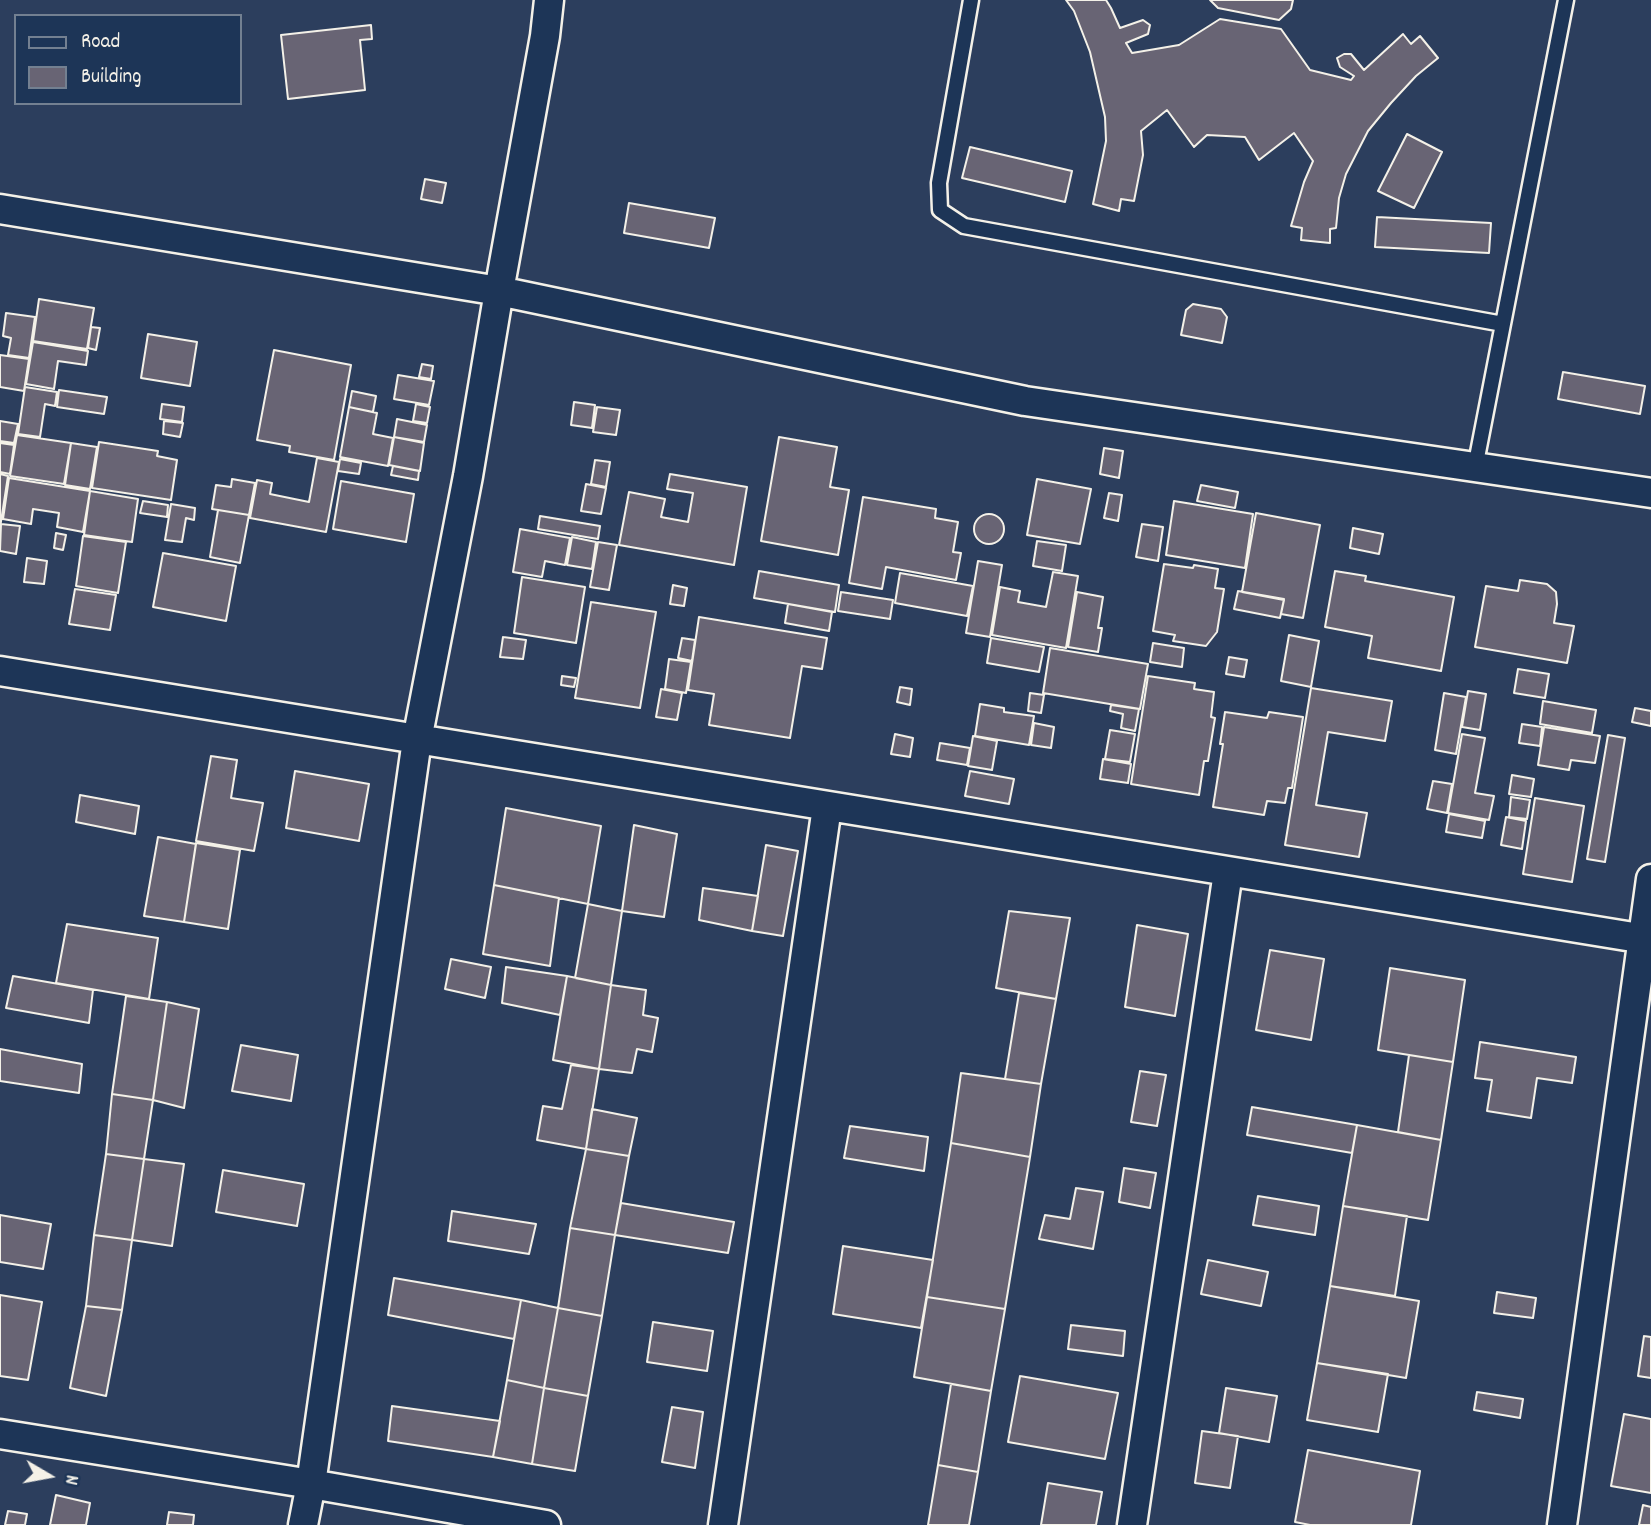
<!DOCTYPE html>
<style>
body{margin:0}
#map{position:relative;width:1651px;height:1525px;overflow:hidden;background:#2c3e5d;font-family:Dekko,sans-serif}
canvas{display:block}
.legend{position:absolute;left:14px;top:14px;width:228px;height:91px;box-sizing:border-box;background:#1d3557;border:2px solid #738091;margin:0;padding:9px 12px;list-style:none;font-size:21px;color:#f4f1e8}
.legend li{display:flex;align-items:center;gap:14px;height:35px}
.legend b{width:35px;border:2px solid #738091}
.north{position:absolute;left:14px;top:1441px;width:70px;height:70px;-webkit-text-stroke:5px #1d3557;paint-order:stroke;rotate:100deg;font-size:19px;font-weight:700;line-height:28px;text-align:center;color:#f4f1e8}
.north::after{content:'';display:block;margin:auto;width:24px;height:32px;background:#f4f1e8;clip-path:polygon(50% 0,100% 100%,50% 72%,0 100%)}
</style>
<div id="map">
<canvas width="1651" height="1525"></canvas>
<ul class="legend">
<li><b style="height:9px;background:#1d3557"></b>Road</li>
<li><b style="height:19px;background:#686474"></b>Building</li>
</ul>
<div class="north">N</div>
</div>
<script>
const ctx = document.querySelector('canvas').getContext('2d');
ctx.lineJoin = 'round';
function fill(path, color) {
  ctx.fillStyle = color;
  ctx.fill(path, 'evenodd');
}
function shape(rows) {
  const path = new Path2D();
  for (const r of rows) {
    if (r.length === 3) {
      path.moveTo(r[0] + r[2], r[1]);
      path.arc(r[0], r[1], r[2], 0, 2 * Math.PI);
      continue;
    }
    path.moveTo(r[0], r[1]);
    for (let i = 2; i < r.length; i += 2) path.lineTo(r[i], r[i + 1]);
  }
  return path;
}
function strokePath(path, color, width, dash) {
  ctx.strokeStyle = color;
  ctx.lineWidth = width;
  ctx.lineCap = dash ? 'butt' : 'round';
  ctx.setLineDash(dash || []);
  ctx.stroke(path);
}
const building = shape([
 [1066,0,1106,0,1111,8,1120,28,1143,20,1150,25,1148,34,1126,43,1132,53,1179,45,1220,19,1281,29,1310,70,1351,80,1354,76,1340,67,1337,58,1344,54,1351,54,1364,70,1403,34,1411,44,1420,36,1438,58,1416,76,1391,103,1368,131,1346,174,1339,198,1336,228,1330,229,1330,243,1301,240,1302,228,1291,226,1304,182,1313,161,1294,133,1259,160,1245,137,1207,135,1194,147,1167,110,1141,131,1143,155,1134,201,1121,199,1119,211,1093,204,1106,141,1105,117,1090,52,1074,11,1066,0],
 [1210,0,1293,0,1291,9,1279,20,1218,8,1210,0],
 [371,25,372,39,360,40,365,90,288,99,281,35,371,25],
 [1407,134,1442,152,1414,208,1378,191,1407,134],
 [970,147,1072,171,1065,202,962,178,970,147],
 [425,179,446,183,442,203,421,199,425,179],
 [629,203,715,218,709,248,624,233,629,203],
 [1377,217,1491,223,1489,253,1375,247,1377,217],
 [39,299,94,308,87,349,33,341,39,299],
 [1193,304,1221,309,1227,317,1222,343,1181,335,1186,310,1193,304],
 [6,313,35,317,29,358,8,355,11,338,3,336,6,313],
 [91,327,100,328,96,350,88,348,91,327],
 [148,334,197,342,190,386,141,378,148,334],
 [33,342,88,351,86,365,58,361,54,389,26,384,33,342],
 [274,350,351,365,334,460,289,452,290,446,257,440,274,350],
 [0,355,29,359,24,391,0,387,0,355],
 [422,364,433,366,431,379,419,377,422,364],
 [1563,372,1645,386,1640,414,1558,399,1563,372],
 [398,375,434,381,429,405,394,399,398,375],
 [25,387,57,392,55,406,45,404,40,437,18,434,25,387],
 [59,390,107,397,104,414,57,407,59,390],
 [352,391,376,396,373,412,349,407,352,391],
 [574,402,595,405,592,428,571,425,574,402],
 [162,404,184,407,182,422,160,419,162,404],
 [416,404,430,407,427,423,413,421,416,404],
 [349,407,377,413,373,434,393,438,388,466,340,457,349,407],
 [597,407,620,410,616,435,593,432,597,407],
 [397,419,427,425,424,442,394,437,397,419],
 [0,421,18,424,14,443,0,441,0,421],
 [164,421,183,423,180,437,163,434,164,421],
 [17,435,71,443,64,484,10,476,17,435],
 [394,437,424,443,420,471,389,465,394,437],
 [779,437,837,447,830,487,849,490,838,555,761,541,779,437],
 [99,442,158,451,157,456,177,460,171,500,92,488,99,442],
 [0,443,14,445,10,474,0,472,0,443],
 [71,443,97,447,90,489,65,485,71,443],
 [1104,448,1123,451,1119,478,1100,474,1104,448],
 [317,458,339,462,326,532,250,518,257,480,272,483,270,494,309,502,317,458],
 [340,459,361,463,359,474,338,471,340,459],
 [595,460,610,462,606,487,591,484,595,460],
 [393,466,419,471,418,480,391,475,393,466],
 [0,474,8,476,0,528,0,474],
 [670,474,747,487,734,565,619,545,629,492,665,499,661,517,688,522,693,493,667,489,670,474],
 [9,478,90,491,83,532,57,527,59,513,33,509,31,524,3,519,9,478],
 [232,479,255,483,249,515,212,509,216,485,231,487,232,479],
 [1037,479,1091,489,1080,544,1027,535,1037,479],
 [341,481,414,494,406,542,333,529,341,481],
 [586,484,606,488,601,514,581,511,586,484],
 [1201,485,1238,492,1235,508,1197,501,1201,485],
 [90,491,138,499,132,542,84,535,90,491],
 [1109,493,1122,495,1118,521,1104,518,1109,493],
 [863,497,936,509,935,518,958,522,953,552,961,553,956,580,886,567,882,589,849,583,863,497],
 [143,501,168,505,167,517,140,513,143,501],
 [1174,501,1253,514,1245,568,1166,555,1174,501],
 [171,504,195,508,194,520,186,518,182,542,165,540,171,504],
 [218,510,249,515,240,563,210,557,218,510],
 [1256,513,1320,525,1303,618,1281,614,1284,600,1242,592,1256,513],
 [989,529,15],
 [540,516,600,526,598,539,538,529,540,516],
 [1,524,20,526,16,554,0,551,1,524],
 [1142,524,1163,527,1158,561,1136,557,1142,524],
 [1353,528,1383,534,1379,554,1350,548,1353,528],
 [520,529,570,538,565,565,545,561,542,577,513,572,520,529],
 [56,533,66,535,63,550,54,548,56,533],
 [83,536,126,542,118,593,76,586,83,536],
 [572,537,596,542,592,569,567,565,572,537],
 [1037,541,1066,545,1062,571,1033,566,1037,541],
 [598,542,617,545,609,590,590,587,598,542],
 [163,553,236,566,226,621,153,607,163,553],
 [27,558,47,561,44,584,24,582,27,558],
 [978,561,1002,565,990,637,966,633,978,561],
 [1164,564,1193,568,1194,565,1218,569,1215,588,1224,589,1217,632,1206,646,1173,641,1175,635,1153,631,1164,564],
 [759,571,839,585,835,612,754,598,759,571],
 [1335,571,1366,576,1365,581,1454,597,1441,671,1368,658,1372,636,1325,627,1335,571],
 [1053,572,1078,576,1066,648,992,635,1000,587,1020,591,1018,602,1046,607,1053,572],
 [900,573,973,586,967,616,895,603,900,573],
 [522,577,585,587,576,643,514,633,522,577],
 [1520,580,1547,584,1556,592,1557,604,1554,623,1574,626,1567,663,1475,647,1486,586,1518,591,1520,580],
 [673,585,687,588,684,606,670,604,673,585],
 [75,589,116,595,110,630,69,624,75,589],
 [1238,591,1284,599,1280,618,1234,609,1238,591],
 [841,592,893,600,890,619,838,611,841,592],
 [1077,592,1103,597,1098,628,1102,628,1098,652,1068,647,1077,592],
 [591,602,656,612,640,708,575,698,591,602],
 [788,604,832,612,829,631,785,623,788,604],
 [699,617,827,638,822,669,802,666,790,738,709,725,714,694,688,690,699,617],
 [1289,635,1319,641,1311,687,1281,681,1289,635],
 [503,637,526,640,523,659,500,657,503,637],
 [682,638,695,640,692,661,678,658,682,638],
 [991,638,1044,647,1039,672,987,663,991,638],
 [1153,643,1184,648,1182,667,1150,662,1153,643],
 [1050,648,1148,664,1140,709,1043,693,1050,648],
 [1229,657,1247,660,1244,677,1226,674,1229,657],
 [669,659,691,662,686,693,665,689,669,659],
 [1518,669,1549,674,1545,698,1514,693,1518,669],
 [562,676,576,678,574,687,561,685,562,676],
 [1148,676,1195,683,1194,689,1214,692,1211,717,1215,718,1208,761,1204,761,1199,795,1131,784,1148,676],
 [900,687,912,689,910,705,897,702,900,687],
 [1311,688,1392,701,1385,741,1328,732,1316,805,1367,813,1359,857,1285,845,1311,688],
 [661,689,682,693,677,720,656,717,661,689],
 [1468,691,1486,694,1480,730,1462,727,1468,691],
 [1030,693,1044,695,1041,713,1028,711,1030,693],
 [1444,693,1466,697,1456,754,1435,750,1444,693],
 [1543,701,1596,710,1592,733,1540,724,1543,701],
 [980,704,1004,708,1004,712,1034,716,1029,745,975,736,980,704],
 [1111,705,1139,709,1135,731,1121,728,1123,714,1110,711,1111,705],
 [1635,708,1651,711,1651,726,1632,722,1635,708],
 [1225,712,1267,718,1269,712,1303,717,1292,788,1288,788,1285,803,1267,801,1264,815,1213,807,1223,744,1220,744,1225,712],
 [1034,723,1054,727,1051,748,1031,745,1034,723],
 [1522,724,1542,727,1540,746,1519,743,1522,724],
 [1544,727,1600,736,1595,763,1571,760,1569,770,1538,765,1544,727],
 [1110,730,1135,734,1130,762,1105,759,1110,730],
 [895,734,913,738,910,757,891,754,895,734],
 [1462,734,1485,738,1475,793,1494,796,1489,820,1448,813,1462,734],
 [1608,735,1625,738,1605,862,1587,859,1608,735],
 [973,736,997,741,992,770,968,766,973,736],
 [940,743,970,748,967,765,937,760,940,743],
 [211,756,237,760,231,798,263,803,254,851,196,841,211,756],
 [1103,759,1131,764,1128,783,1100,779,1103,759],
 [295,771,369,784,359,841,286,828,295,771],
 [970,771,1014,779,1009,804,965,796,970,771],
 [1512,775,1534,779,1531,797,1509,794,1512,775],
 [1433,781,1452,784,1447,813,1427,809,1433,781],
 [80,795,139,806,135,834,76,822,80,795],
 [1511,797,1530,800,1527,819,1509,817,1511,797],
 [1535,798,1584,806,1572,882,1523,874,1535,798],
 [506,808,601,826,588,904,494,885,506,808],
 [1449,814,1485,821,1482,838,1446,832,1449,814],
 [1506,817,1526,821,1522,849,1501,845,1506,817],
 [634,825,677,834,664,917,622,911,634,825],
 [158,837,196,844,184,922,144,916,158,837],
 [196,843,240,850,228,929,184,922,196,843],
 [766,845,798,851,783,936,752,931,766,845],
 [494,885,559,898,550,966,483,954,494,885],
 [703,888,758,896,752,931,699,920,703,888],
 [588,904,622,911,611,985,575,978,588,904],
 [1009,911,1070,918,1056,999,996,988,1009,911],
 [67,924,158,938,149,999,56,983,67,924],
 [1137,925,1188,934,1175,1016,1125,1007,1137,925],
 [1270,950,1324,959,1311,1040,1256,1030,1270,950],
 [451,959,491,967,485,998,445,989,451,959],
 [506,967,567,976,560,1015,502,1003,506,967],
 [1390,968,1465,980,1453,1062,1378,1050,1390,968],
 [13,976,93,990,89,1023,6,1008,13,976],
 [567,976,611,985,599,1069,553,1060,567,976],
 [611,985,646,990,643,1015,658,1018,652,1052,637,1049,632,1073,599,1069,611,985],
 [1019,993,1056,999,1041,1084,1005,1079,1019,993],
 [126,996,167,1002,153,1100,112,1094,126,996],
 [167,1002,199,1009,184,1108,153,1100,167,1002],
 [1480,1042,1576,1057,1572,1083,1537,1078,1531,1118,1487,1111,1492,1080,1475,1078,1480,1042],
 [241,1045,298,1055,291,1101,232,1091,241,1045],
 [0,1049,82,1064,79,1093,0,1081,0,1049],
 [1409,1055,1453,1062,1441,1140,1398,1132,1409,1055],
 [571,1065,599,1069,586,1149,537,1140,543,1106,562,1109,571,1065],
 [1140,1071,1166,1075,1157,1126,1131,1122,1140,1071],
 [961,1073,1041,1084,1030,1157,951,1143,961,1073],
 [112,1094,153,1100,144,1159,106,1154,112,1094],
 [1252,1107,1357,1125,1352,1153,1247,1135,1252,1107],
 [592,1109,637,1118,629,1156,586,1149,592,1109],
 [1357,1125,1441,1140,1428,1220,1343,1206,1357,1125],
 [850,1126,928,1137,924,1171,844,1158,850,1126],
 [951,1143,1030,1157,1005,1309,927,1297,951,1143],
 [586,1149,629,1156,615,1235,570,1228,586,1149],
 [106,1154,144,1159,132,1240,94,1235,106,1154],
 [144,1159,184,1164,172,1246,132,1240,144,1159],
 [1124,1168,1156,1173,1150,1208,1119,1202,1124,1168],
 [223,1170,304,1184,297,1226,216,1212,223,1170],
 [1076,1188,1103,1192,1093,1249,1039,1239,1045,1215,1070,1219,1076,1188],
 [1258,1196,1319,1206,1315,1235,1253,1225,1258,1196],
 [621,1203,734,1222,728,1253,615,1235,621,1203],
 [1343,1206,1407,1216,1395,1296,1330,1286,1343,1206],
 [452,1211,536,1224,529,1254,448,1241,452,1211],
 [0,1215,51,1224,43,1269,0,1262,0,1215],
 [570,1228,615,1235,602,1316,558,1308,570,1228],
 [94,1235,132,1240,122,1310,86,1306,94,1235],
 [843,1246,933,1260,921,1328,833,1314,843,1246],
 [1208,1260,1268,1272,1261,1306,1201,1294,1208,1260],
 [394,1278,521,1300,514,1339,388,1315,394,1278],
 [1330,1286,1419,1301,1406,1378,1317,1363,1330,1286],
 [1497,1292,1536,1298,1533,1318,1494,1313,1497,1292],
 [0,1295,42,1302,28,1380,0,1376,0,1295],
 [927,1297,1005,1309,991,1391,914,1377,927,1297],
 [521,1300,558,1308,544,1388,507,1380,521,1300],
 [86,1306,122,1310,106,1396,70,1388,86,1306],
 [558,1308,602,1316,588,1396,544,1388,558,1308],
 [653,1322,713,1331,707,1371,647,1362,653,1322],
 [1071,1325,1125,1331,1123,1356,1068,1349,1071,1325],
 [1644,1336,1651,1337,1651,1378,1638,1376,1644,1336],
 [1317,1363,1388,1374,1378,1432,1307,1420,1317,1363],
 [1020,1376,1118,1393,1105,1459,1008,1442,1020,1376],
 [507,1380,544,1388,532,1464,493,1457,507,1380],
 [951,1384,991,1391,978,1472,938,1465,951,1384],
 [544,1388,588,1396,575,1471,532,1464,544,1388],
 [1226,1388,1277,1396,1269,1442,1219,1433,1226,1388],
 [1477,1392,1523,1399,1520,1418,1474,1410,1477,1392],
 [392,1406,500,1421,493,1457,388,1441,392,1406],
 [672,1407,703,1412,695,1468,662,1462,672,1407],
 [1624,1414,1651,1419,1651,1493,1611,1486,1624,1414],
 [1202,1431,1238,1436,1230,1488,1195,1483,1202,1431],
 [1308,1450,1420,1471,1411,1525,1310,1525,1295,1522,1308,1450],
 [938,1465,978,1472,969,1525,928,1525,938,1465],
 [1048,1483,1102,1492,1096,1525,1041,1525,1048,1483],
 [56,1495,90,1503,86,1525,50,1525,56,1495],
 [1643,1505,1651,1507,1651,1525,1639,1525,1643,1505],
 [8,1511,27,1514,25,1525,5,1525,8,1511],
 [169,1512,194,1515,193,1525,167,1525,169,1512]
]);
const service = shape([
 [971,0,939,183,940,210,964,226,1503,324],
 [1475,468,1566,0]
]);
const minor = shape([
 [0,209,499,291,1025,401,1651,493],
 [0,671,1651,940],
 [0,1434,311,1484,546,1525],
 [303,1525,311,1484,417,740,468,476,499,291,545,36,549,0],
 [723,1525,827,807],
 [1132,1525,1228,872],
 [1562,1525,1651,879]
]);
fill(building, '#686474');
strokePath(building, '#f4f1e8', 2);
strokePath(service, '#f4f1e8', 19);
strokePath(minor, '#f4f1e8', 33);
strokePath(service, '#1d3557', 14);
strokePath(minor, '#1d3557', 28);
</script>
